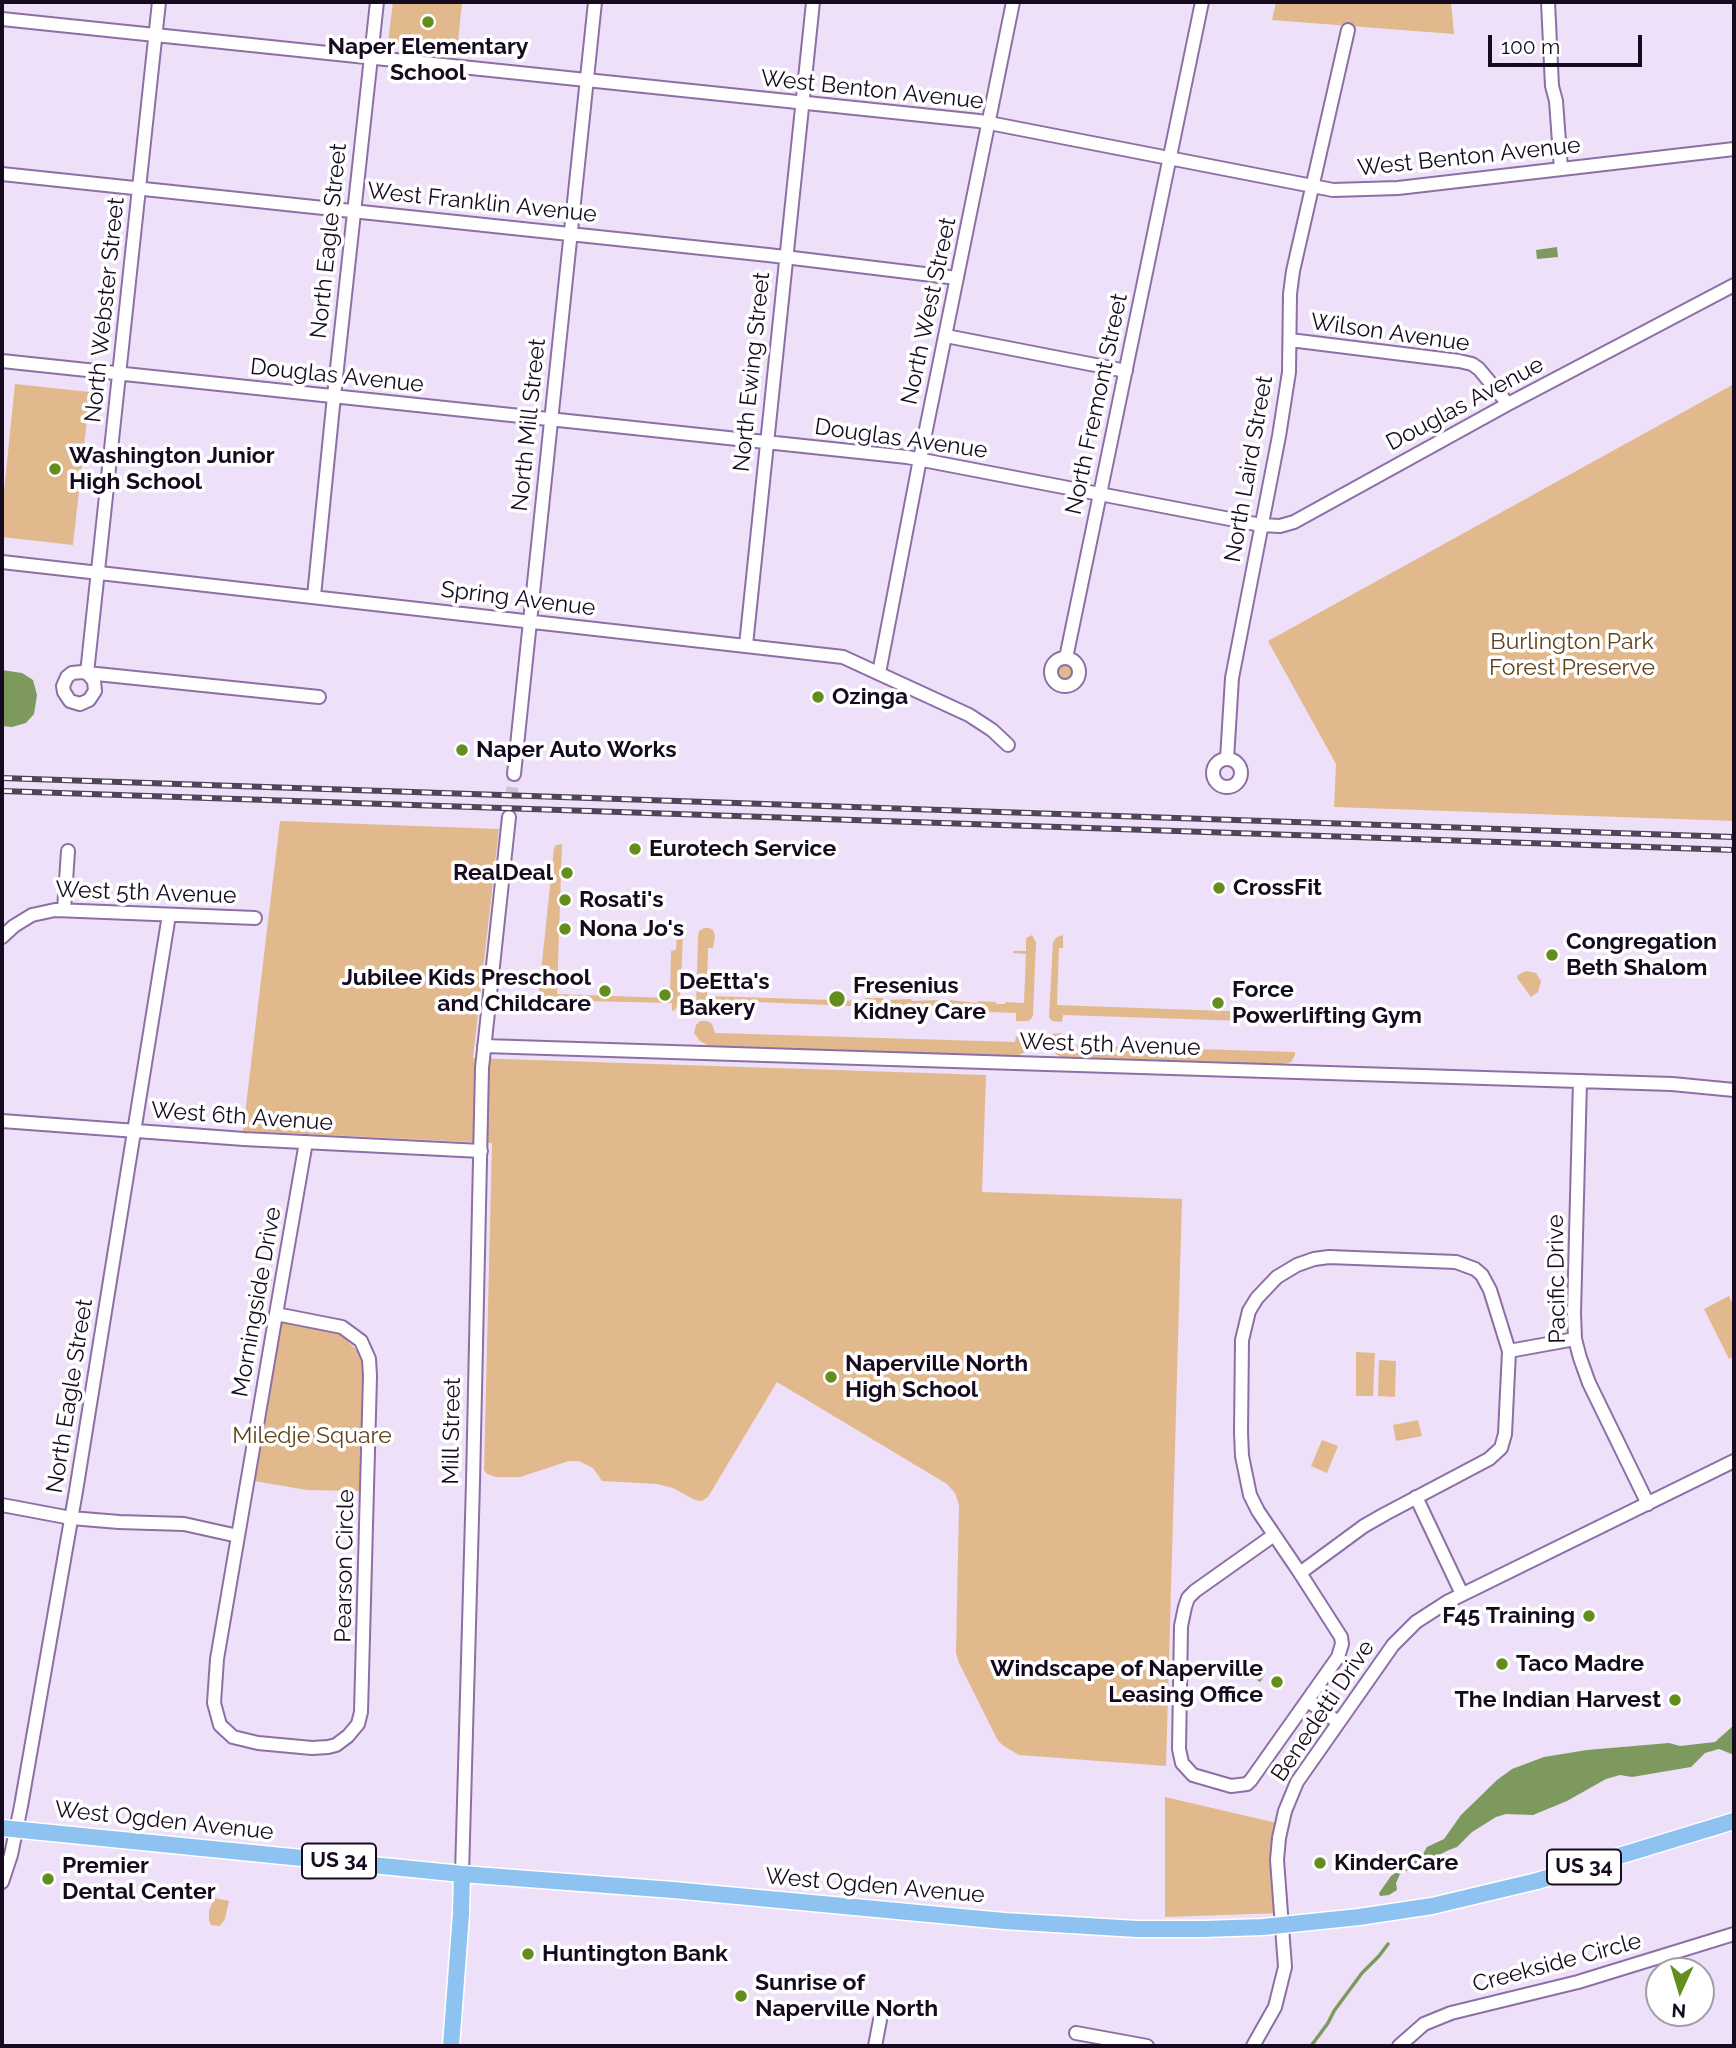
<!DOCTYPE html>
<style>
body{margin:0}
#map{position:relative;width:1736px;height:2048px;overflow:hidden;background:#ede0f8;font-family:Raleway,sans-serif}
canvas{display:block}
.frame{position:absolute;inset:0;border:4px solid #150a1e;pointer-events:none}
.north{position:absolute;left:1645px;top:1957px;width:70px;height:70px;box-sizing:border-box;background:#fff;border:2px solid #a19da5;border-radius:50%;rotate:184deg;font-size:19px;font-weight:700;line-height:28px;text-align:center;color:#150a1e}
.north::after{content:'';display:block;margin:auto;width:24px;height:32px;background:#638d1c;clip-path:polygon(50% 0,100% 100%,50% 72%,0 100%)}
.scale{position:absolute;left:1488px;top:35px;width:154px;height:32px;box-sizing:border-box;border:4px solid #150a1e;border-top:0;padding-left:9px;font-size:21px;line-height:24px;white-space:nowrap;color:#150a1e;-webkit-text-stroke:5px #fff;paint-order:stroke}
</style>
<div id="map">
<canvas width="1736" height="2048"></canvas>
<div class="frame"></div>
<div class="north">N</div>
<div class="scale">100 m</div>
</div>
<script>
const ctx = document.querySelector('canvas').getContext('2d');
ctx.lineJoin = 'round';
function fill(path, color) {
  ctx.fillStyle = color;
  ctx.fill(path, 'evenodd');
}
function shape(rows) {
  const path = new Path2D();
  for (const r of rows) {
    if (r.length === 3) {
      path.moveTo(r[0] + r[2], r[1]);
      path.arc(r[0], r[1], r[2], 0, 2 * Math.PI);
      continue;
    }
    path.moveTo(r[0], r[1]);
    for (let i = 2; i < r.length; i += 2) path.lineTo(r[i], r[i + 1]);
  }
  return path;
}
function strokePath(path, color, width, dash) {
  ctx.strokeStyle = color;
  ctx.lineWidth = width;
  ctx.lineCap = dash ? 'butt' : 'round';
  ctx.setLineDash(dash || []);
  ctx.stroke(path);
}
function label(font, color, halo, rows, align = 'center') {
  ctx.font = font + ' Raleway,sans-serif';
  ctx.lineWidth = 7;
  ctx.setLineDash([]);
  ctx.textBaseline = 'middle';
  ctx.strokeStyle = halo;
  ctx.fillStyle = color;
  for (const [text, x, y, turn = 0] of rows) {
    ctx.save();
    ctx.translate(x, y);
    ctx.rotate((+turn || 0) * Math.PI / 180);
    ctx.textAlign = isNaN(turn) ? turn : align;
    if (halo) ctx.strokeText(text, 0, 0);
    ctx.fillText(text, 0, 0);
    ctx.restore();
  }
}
const green = shape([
 [393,2,462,3,457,50,388,42],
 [1276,2,1451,2,1454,34,1272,20],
 [15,384,90,392,73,545,2,537,2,511],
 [1734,384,1734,821,1334,807,1336,764,1268,641],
 [1065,672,8],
 [280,821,499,829,473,1058,986,1075,982,1192,1182,1199,1166,1766,1019,1755,1004,1746,998,1741,959,1663,956,1653,959,1505,955,1493,947,1484,777,1382,708,1497,702,1501,695,1500,673,1488,657,1484,602,1481,593,1468,579,1461,569,1461,520,1477,496,1477,487,1474,484,1470,492,1143,243,1131],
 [562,844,557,994,670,998,671,951,676,950,677,936,680,933,683,936,680,1000,675,1010,672,1011,672,1003,538,1000,554,848,556,845],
 [704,928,709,928,713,930,715,936,713,948,708,948,707,996,864,1001,865,998,883,998,884,1000,911,999,912,1001,940,1000,940,1002,949,1002,950,1000,977,1003,978,1001,996,1002,996,1004,1005,1004,1006,1002,1024,1003,1026,954,1013,953,1013,951,1026,951,1026,938,1032,935,1036,942,1033,1016,1029,1021,1016,1021,1016,1013,710,1000,708,1011,696,1011,698,937,699,931],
 [1063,935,1063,948,1059,948,1057,1005,1281,1013,1282,1010,1289,1011,1287,1019,1282,1022,1277,1022,1063,1015,1062,1022,1052,1021,1049,1017,1053,942,1057,937],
 [1526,971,1536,973,1541,981,1538,992,1531,997,1517,978,1518,975],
 [700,1021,707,1021,712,1024,715,1033,1015,1042,1016,1037,1024,1033,1030,1035,1032,1043,1029,1050,1017,1056,709,1046,700,1041,694,1033,696,1025],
 [1061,1033,1065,1040,1062,1045,1295,1052,1295,1055,1291,1062,1283,1064,1062,1058,1056,1054,1050,1043,1052,1034],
 [1729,1296,1734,1307,1734,1356,1729,1359,1704,1309],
 [280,1322,332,1331,343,1336,360,1354,364,1364,365,1378,361,1491,307,1490,254,1481],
 [1356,1352,1375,1353,1373,1396,1356,1396],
 [1379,1360,1396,1361,1395,1397,1378,1396],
 [1418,1420,1422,1436,1396,1441,1393,1425],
 [1322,1440,1338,1446,1327,1473,1311,1466],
 [1165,1797,1281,1824,1281,1913,1165,1917],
 [214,1898,229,1901,225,1919,220,1926,211,1925,209,1921,209,1911]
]);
const water = shape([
 [1557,247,1558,257,1537,259,1536,250],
 [2,670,22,673,33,680,37,695,34,714,26,723,12,727,2,726],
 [1238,1664,1247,1670,1251,1665,1265,1675,1260,1682,1251,1676,1248,1680,1234,1671],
 [1734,1725,1734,1755,1719,1749,1705,1753,1691,1767,1632,1777,1620,1775,1606,1779,1567,1801,1533,1815,1506,1814,1496,1817,1472,1832,1457,1847,1449,1850,1400,1874,1396,1883,1397,1890,1389,1895,1380,1896,1379,1893,1391,1876,1423,1854,1427,1847,1444,1839,1461,1815,1497,1780,1512,1769,1544,1757,1587,1750,1669,1743,1680,1746,1715,1742]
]);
const stream = shape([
 [1311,2046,1328,2023,1334,2011,1362,1973,1379,1956,1388,1944]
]);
const minorTunnel = shape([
 [509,817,514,774]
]);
const minor = shape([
 [159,2,87,673,94,681,95,691,89,700,80,704,70,701,64,692,63,686,67,677,72,673,82,672,87,673,319,697],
 [1548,2,1552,86,1556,101,1561,169],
 [2,19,979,121,1333,190,1398,188,1734,149],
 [2,174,768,255,957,278],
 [946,336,1126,371],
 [1290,340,1459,361,1472,364,1479,369,1508,404],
 [2,361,907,457,1261,525,1280,526,1294,522,1508,404,1734,285],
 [2,562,843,657,969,715,992,730,1008,745],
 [314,596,334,396,377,2],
 [746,645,813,2],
 [1066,658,1202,2],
 [1065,672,14],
 [879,673,920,459,1013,2],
 [1227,759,1232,678,1279,436,1289,372,1290,294,1293,271,1348,30],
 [1227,773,14],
 [514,774,595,2],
 [64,910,68,851],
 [2,937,14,926,32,915,55,910,255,918],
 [484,1046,1672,1084,1734,1090],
 [1580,1081,1574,1313,1575,1339,1580,1358,1589,1383,1648,1504],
 [2,1121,244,1139,481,1151],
 [1329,1257,1456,1262,1475,1269,1482,1275,1490,1290,1509,1351,1505,1434,1501,1448,1489,1459,1385,1514,1364,1526,1300,1573,1258,1511,1250,1495,1242,1456,1241,1432,1242,1340,1249,1311,1257,1298,1277,1277,1297,1265,1314,1259,1329,1257],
 [276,1314,342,1327,361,1341,369,1359,370,1376,361,1712,358,1724,348,1736,336,1745,328,1747,312,1748,258,1743,233,1737,220,1725,214,1703,217,1659,276,1314,306,1142],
 [1509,1351,1575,1339],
 [1416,1497,1462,1594],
 [2,1505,71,1518,119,1522,184,1524,238,1536],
 [1274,1535,1195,1591,1188,1598,1185,1607,1181,1626,1179,1749,1182,1763,1193,1775,1231,1786,1247,1784,1251,1780,1338,1657,1342,1644,1341,1637,1300,1573],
 [1308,1701,1338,1722],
 [462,1874,473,1482,482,1068,509,817],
 [2,1882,11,1855,21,1806,76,1491,169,915],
 [1076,2033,1147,2046],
 [875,2046,880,2020],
 [1253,2046,1275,2007,1285,1967,1277,1860,1279,1838,1285,1811,1297,1782,1393,1645,1416,1622,1447,1602,1734,1461],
 [1399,2046,1424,2024,1451,2013,1578,1982,1734,1934]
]);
const major = shape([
 [2,1828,462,1874,673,1890,1004,1921,1137,1929,1203,1929,1263,1927,1359,1917,1432,1906,1537,1881,1734,1821],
 [451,2046,461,1914,462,1874]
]);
const rail = shape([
 [2,778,1734,837],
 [2,791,1734,850]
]);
const markers = [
 [428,22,7,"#638d1c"],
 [55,469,7,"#638d1c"],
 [818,697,7,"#638d1c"],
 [462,750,7,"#638d1c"],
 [635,849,7,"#638d1c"],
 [567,873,7,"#638d1c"],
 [1219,888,7,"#638d1c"],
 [565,900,7,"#638d1c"],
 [565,929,7,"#638d1c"],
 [1552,955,7,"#638d1c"],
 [605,991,7,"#638d1c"],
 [665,995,7,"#638d1c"],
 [837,999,9,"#638d1c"],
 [1218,1003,7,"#638d1c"],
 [831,1377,7,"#638d1c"],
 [1589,1616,7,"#638d1c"],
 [1502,1664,7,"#638d1c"],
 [1277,1682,7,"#638d1c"],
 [1675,1700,7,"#638d1c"],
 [1320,1863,7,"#638d1c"],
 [48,1879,7,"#638d1c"],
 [528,1954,7,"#638d1c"],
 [741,1996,7,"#638d1c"]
];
const shields = [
 [339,1861,74],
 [1584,1867,74]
];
const shieldNames = [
 ["US 34",339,1861],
 ["US 34",1584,1867]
];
const poiNames = [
 ["Naper Elementary",428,47,"center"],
 ["School",428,73,"center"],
 ["Washington Junior",69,456],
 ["High School",69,482],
 ["Ozinga",832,697],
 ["Naper Auto Works",476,750],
 ["Eurotech Service",649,849],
 ["RealDeal",553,873,"right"],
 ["CrossFit",1233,888],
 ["Rosati's",579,900],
 ["Nona Jo's",579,929],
 ["Congregation",1566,942],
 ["Beth Shalom",1566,968],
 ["Jubilee Kids Preschool",591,978,"right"],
 ["and Childcare",591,1004,"right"],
 ["DeEtta's",679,982],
 ["Bakery",679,1008],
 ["Fresenius",853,986],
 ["Kidney Care",853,1012],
 ["Force",1232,990],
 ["Powerlifting Gym",1232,1016],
 ["Naperville North",845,1364],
 ["High School",845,1390],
 ["F45 Training",1575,1616,"right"],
 ["Taco Madre",1516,1664],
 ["Windscape of Naperville",1263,1669,"right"],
 ["Leasing Office",1263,1695,"right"],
 ["The Indian Harvest",1661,1700,"right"],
 ["KinderCare",1334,1863],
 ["Premier",62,1866],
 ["Dental Center",62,1892],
 ["Huntington Bank",542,1954],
 ["Sunrise of",755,1983],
 ["Naperville North",755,2009]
];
const streetNames = [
 ["West Benton Avenue",872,90,6],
 ["West Benton Avenue",1469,157,-6],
 ["West Franklin Avenue",482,203,6],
 ["North Eagle Street",329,241,-84],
 ["North Webster Street",105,310,-84],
 ["North West Street",929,311,-78],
 ["Wilson Avenue",1390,333,8],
 ["North Ewing Street",752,372,-84],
 ["Douglas Avenue",337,376,6],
 ["North Fremont Street",1097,404,-78],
 ["Douglas Avenue",1465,404,-28],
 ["North Mill Street",529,425,-84],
 ["Douglas Avenue",901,439,8],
 ["North Laird Street",1249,469,-80],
 ["Spring Avenue",518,599,7],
 ["West 5th Avenue",146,893,2],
 ["West 5th Avenue",1110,1045,2],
 ["West 6th Avenue",242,1117,4],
 ["Pacific Drive",1557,1279,-91],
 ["Morningside Drive",257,1302,-80],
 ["North Eagle Street",70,1396,-81],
 ["Mill Street",452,1431,-89],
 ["Pearson Circle",345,1566,-89],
 ["Benedetti Drive",1323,1711,-56],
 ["West Ogden Avenue",164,1821,6],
 ["West Ogden Avenue",875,1886,5],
 ["Creekside Circle",1557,1963,-15]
];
const parkNames = [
 ["Burlington Park",1572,642],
 ["Forest Preserve",1572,668],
 ["Miledje Square",312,1436]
];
fill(green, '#e2b98c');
fill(water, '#7e995e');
strokePath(stream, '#7e995e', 3.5);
strokePath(minorTunnel, '#cdc0d7', 12, [12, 6]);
strokePath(minor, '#8d6fa5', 16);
strokePath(major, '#fff', 19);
strokePath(minor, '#fff', 12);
strokePath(major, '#8ec2f0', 16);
strokePath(rail, '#4f4459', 6);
strokePath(rail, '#fff', 3.5, [10]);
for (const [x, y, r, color] of markers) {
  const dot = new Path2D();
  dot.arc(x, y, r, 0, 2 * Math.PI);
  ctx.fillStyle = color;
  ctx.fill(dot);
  strokePath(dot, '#fff', 2.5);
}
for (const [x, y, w] of shields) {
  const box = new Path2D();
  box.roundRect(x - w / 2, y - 17.5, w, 35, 5);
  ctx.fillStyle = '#fff';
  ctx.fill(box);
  strokePath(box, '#150a1e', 2);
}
label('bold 21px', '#150a1e', null, shieldNames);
label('bold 23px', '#150a1e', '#fff', poiNames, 'left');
label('23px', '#150a1e', '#fff', streetNames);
label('23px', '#62421a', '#fff', parkNames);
</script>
